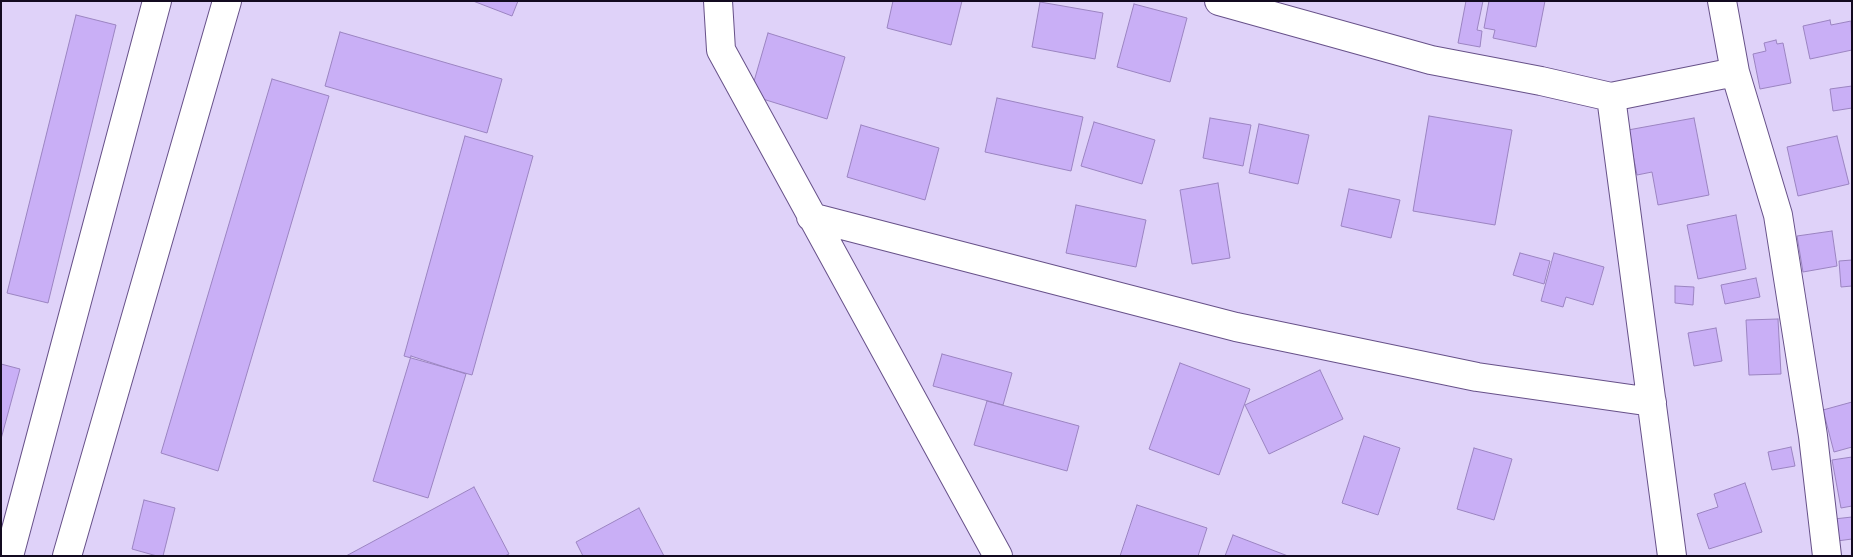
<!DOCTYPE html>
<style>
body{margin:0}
#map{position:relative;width:1853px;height:557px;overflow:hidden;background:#dfd2f9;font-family:Figtree,sans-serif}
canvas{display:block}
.frame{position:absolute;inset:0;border:2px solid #130a20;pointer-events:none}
</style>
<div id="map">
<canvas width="1853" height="557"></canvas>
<div class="frame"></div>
</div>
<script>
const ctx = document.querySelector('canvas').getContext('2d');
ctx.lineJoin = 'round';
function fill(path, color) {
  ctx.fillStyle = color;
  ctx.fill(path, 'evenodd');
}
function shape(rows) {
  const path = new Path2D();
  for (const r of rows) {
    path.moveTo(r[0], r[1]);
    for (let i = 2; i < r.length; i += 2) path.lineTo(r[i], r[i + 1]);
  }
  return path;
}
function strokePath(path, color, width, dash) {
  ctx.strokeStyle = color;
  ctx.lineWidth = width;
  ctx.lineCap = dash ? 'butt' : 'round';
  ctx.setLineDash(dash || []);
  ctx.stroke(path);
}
const building = shape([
 [473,1,518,1,512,16,473,1],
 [893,1,962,1,951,45,887,28,893,1],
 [1466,1,1483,1,1477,30,1482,31,1480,47,1458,43,1466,1],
 [1489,1,1545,1,1536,47,1493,38,1495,30,1484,28,1489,1],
 [1040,2,1103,13,1095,59,1032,47,1040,2],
 [1134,4,1187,18,1170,82,1117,67,1134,4],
 [76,15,116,25,48,303,7,293,76,15],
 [1830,20,1831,25,1851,21,1852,50,1810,59,1803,26,1830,20],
 [340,32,502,79,487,133,325,86,340,32],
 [768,33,845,57,827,119,750,95,768,33],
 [1776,40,1777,44,1783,43,1791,83,1760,89,1753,54,1766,51,1764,43,1776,40],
 [272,79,329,96,218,471,161,453,272,79],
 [1852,86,1852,108,1833,111,1830,89,1852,86],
 [997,98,1083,117,1071,171,985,152,997,98],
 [1429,116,1512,130,1495,225,1413,211,1429,116],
 [1210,118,1251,125,1243,166,1203,158,1210,118],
 [1694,118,1709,195,1658,205,1652,172,1637,175,1628,130,1694,118],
 [1094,122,1155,140,1142,184,1081,166,1094,122],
 [1259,124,1309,135,1298,184,1249,173,1259,124],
 [861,125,939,148,925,200,847,177,861,125],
 [465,136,533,156,472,375,404,356,465,136],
 [1837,136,1849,184,1798,196,1787,147,1837,136],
 [1218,183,1230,258,1192,264,1180,190,1218,183],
 [1349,189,1400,200,1391,238,1341,226,1349,189],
 [1076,205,1146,220,1136,267,1066,253,1076,205],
 [1736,215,1746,269,1698,279,1687,225,1736,215],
 [1832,231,1837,266,1803,272,1797,236,1832,231],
 [1520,253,1550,261,1544,284,1513,275,1520,253],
 [1554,253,1604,267,1593,305,1566,297,1563,307,1541,301,1554,253],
 [1852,260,1852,286,1841,287,1839,261,1852,260],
 [1756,278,1760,297,1725,304,1721,285,1756,278],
 [1675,286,1694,287,1693,305,1675,303,1675,286],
 [1778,319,1781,374,1749,375,1746,320,1778,319],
 [1716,328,1722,361,1694,366,1688,333,1716,328],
 [942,354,1012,373,1003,405,933,386,942,354],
 [411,356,466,374,428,498,373,481,411,356],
 [1180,363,1250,389,1219,475,1149,449,1180,363],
 [1,364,20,369,1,439,1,364],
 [1320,370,1343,419,1269,454,1245,405,1320,370],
 [987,401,1079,426,1067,471,974,445,987,401],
 [1852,402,1852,447,1834,452,1823,410,1852,402],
 [1364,436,1400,448,1378,515,1342,503,1364,436],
 [1791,447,1795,466,1772,470,1768,452,1791,447],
 [1474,448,1512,459,1494,520,1457,509,1474,448],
 [1852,457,1852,506,1841,508,1832,460,1852,457],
 [1745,483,1762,532,1709,549,1697,514,1718,507,1714,494,1745,483],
 [474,487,509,554,505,556,346,556,474,487],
 [144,500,175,508,163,556,157,556,132,549,144,500],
 [1137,505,1207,528,1198,556,1120,556,1137,505],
 [639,508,664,556,583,556,576,542,639,508],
 [1852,517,1852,539,1837,541,1834,519,1852,517],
 [1233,535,1288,556,1225,556,1233,535]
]);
const minor = shape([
 [718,1,721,50,998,556],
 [1219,1,1431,60,1541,81,1611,97],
 [1722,1,1735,72,1778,215,1813,436,1827,556],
 [811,217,1236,327,1477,377,1652,402],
 [9,556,157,1],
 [67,556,227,1],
 [1672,556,1611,97,1735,72]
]);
fill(building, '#c9aff6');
strokePath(building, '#9b84c1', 1);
strokePath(minor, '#675189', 30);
strokePath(minor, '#fff', 28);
</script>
